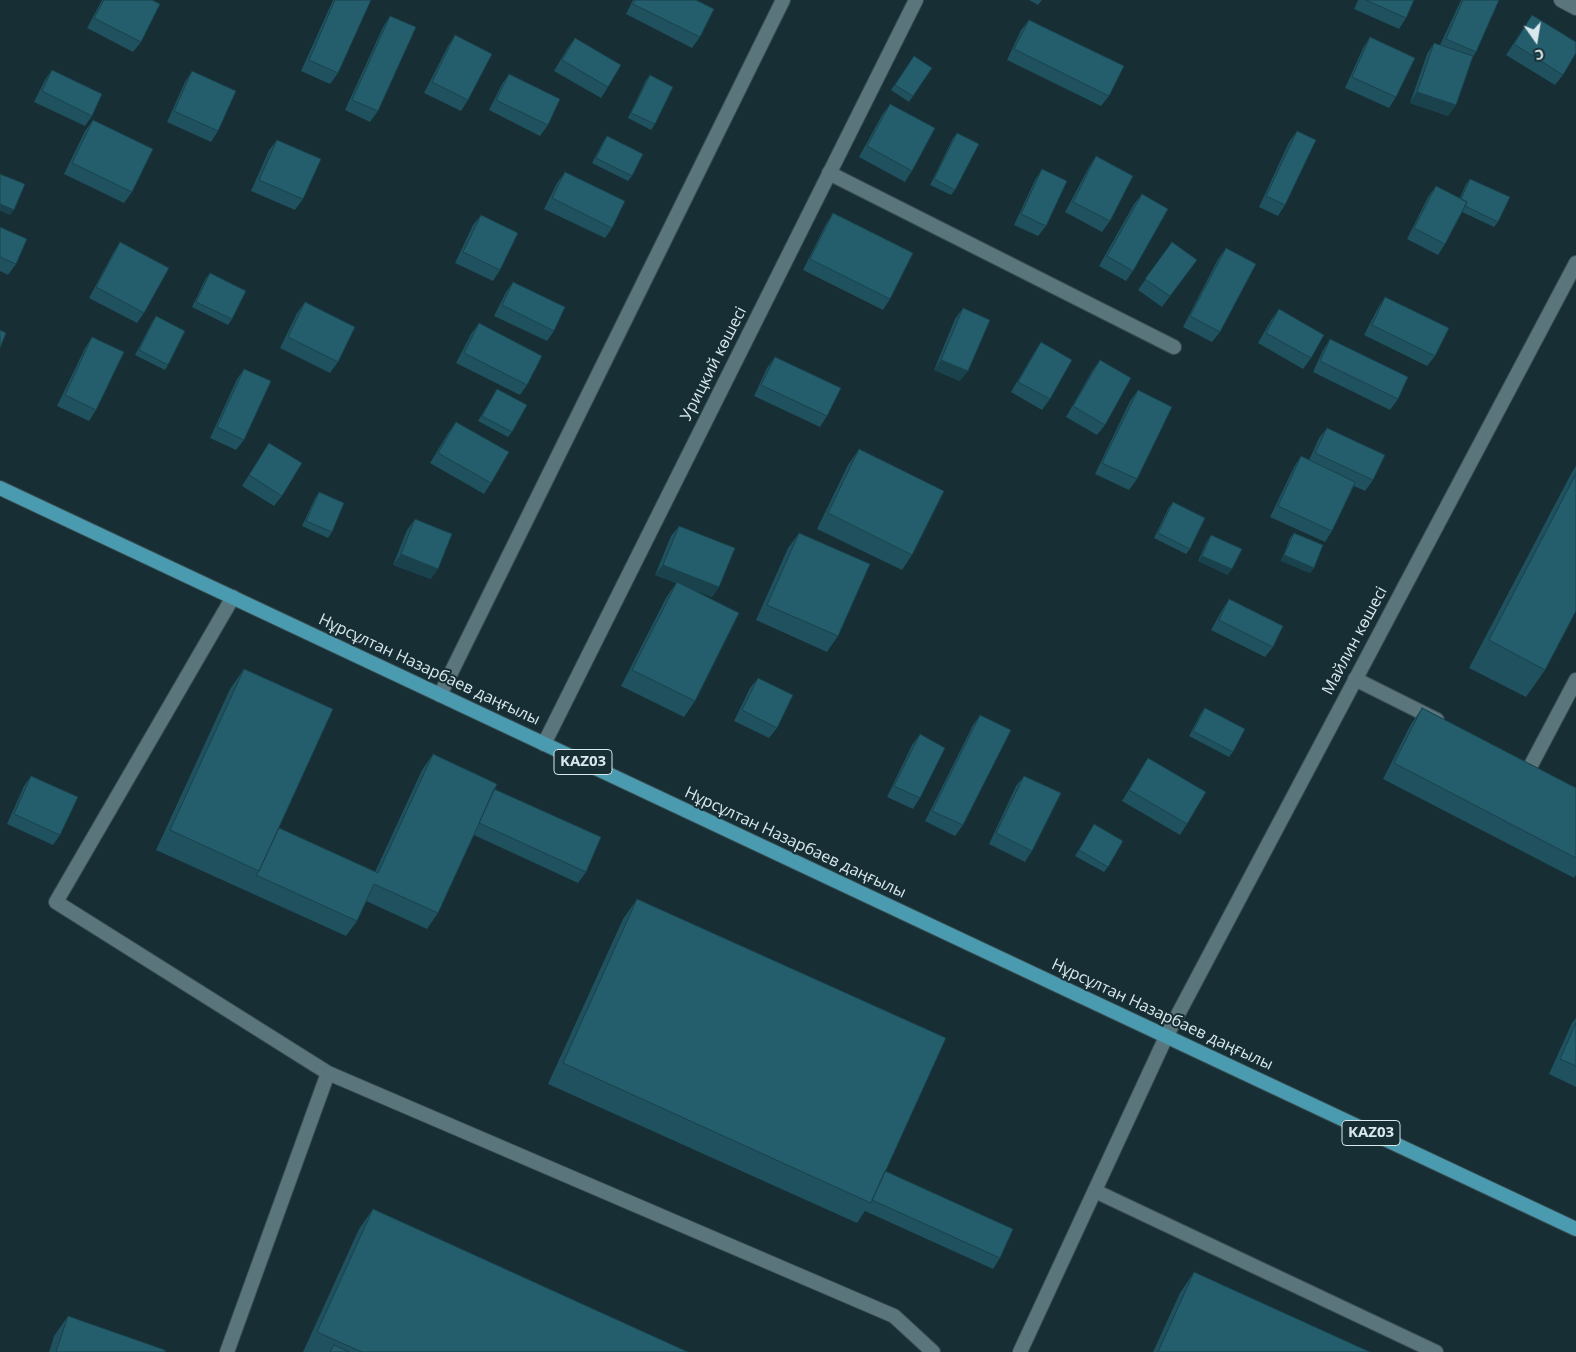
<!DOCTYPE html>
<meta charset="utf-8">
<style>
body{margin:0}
#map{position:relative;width:1576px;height:1352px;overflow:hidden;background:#162e34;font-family:"Open Sans",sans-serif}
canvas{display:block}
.north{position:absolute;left:1511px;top:15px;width:50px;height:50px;-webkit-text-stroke:4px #162e34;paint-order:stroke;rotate:167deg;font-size:14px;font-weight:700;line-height:20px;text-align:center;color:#d9e8ec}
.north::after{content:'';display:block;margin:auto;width:18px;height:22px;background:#d9e8ec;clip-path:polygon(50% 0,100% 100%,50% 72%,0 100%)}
</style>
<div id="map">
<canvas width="1576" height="1352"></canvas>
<div class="north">С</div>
</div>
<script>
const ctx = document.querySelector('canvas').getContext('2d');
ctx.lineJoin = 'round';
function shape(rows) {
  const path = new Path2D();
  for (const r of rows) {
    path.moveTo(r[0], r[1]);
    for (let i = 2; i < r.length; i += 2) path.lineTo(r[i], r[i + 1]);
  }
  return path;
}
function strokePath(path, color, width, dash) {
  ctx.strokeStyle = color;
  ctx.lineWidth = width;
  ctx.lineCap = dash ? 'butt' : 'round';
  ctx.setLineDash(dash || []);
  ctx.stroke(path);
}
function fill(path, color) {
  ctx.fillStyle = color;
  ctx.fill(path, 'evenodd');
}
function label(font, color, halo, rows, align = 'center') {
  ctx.font = font + ' "Open Sans",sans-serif';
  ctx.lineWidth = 4;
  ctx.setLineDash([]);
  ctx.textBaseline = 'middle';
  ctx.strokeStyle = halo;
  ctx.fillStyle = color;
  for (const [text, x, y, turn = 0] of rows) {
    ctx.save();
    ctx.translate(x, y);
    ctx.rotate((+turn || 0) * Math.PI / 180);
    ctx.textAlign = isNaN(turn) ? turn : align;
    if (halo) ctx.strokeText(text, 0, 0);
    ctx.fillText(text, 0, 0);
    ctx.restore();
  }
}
const service = shape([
 [829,173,1174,347],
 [233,597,56,902,328,1073,894,1316,933,1352],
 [1355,679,1437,720],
 [1530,767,1576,680],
 [1095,1191,1436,1352],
 [227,1352,328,1073],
 [1020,1352,1166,1037]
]);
const minor = shape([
 [1561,0,1576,8],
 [440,695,783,0],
 [544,744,916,0]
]);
const secondary = shape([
 [1166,1037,1576,263]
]);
const primary = shape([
 [0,488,1576,1229]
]);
const wall = shape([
 [102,0,152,0,141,42,133,52,87,28],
 [333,0,371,0,338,73,330,84,301,71],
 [633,0,696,0,700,37,692,48,626,14],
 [1029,0,1042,0,1038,5],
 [1358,0,1414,0,1406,18,1399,29,1354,9],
 [1461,0,1499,0,1476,52,1473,57,1456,105,1448,116,1410,103,1427,54,1434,43,1440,45],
 [1532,15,1563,75,1555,85,1506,55],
 [390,16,378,111,370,122,345,110,383,27],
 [1029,20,1109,96,1101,106,1007,60,1021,30],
 [455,35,468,100,461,111,424,93,448,46],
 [1370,37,1396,97,1389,108,1345,88,1363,48],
 [575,38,608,87,601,98,554,71,567,49],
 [914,56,932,68,909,102,891,90],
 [52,70,92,116,85,126,34,102,45,80],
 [192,71,218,131,211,142,167,122,185,82],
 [509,74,548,125,540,136,489,110,502,84],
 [650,75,655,124,651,130,628,118,646,80],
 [890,104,912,171,905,182,859,157,882,115],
 [93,120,132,192,124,203,64,174,85,131],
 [1297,131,1285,205,1278,216,1259,207,1289,142],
 [957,133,955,190,951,195,930,185,953,138],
 [607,136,632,176,628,181,592,163,603,142],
 [277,140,303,199,295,210,251,191,269,150],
 [1096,156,1110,221,1102,232,1065,212,1089,167],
 [1042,169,1046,226,1038,236,1014,225,1035,180],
 [565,172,612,228,605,238,544,209,557,183],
 [1470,179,1498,222,1494,227,1462,212,1445,244,1438,255,1407,239,1428,197,1436,186,1460,198,1466,184],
 [1142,194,1133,271,1126,281,1099,266,1134,204],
 [833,213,890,299,883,310,803,270,826,224],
 [481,215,500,270,493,281,455,263,473,225],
 [0,227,16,264,8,275,0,271],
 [120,242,144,313,137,323,89,298,113,253],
 [1172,242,1197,260,1162,307,1138,290],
 [1226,248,1220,332,1212,342,1183,327,1218,259],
 [210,273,232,319,228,325,192,307,206,278],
 [513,282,554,331,547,341,494,316,506,292],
 [1385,297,1435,356,1427,366,1364,335,1378,308],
 [305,302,338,362,330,373,280,348,297,313],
 [963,308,960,381,934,370,955,319],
 [1279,309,1311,358,1303,369,1258,343,1271,320],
 [156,316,168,365,165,370,135,355,152,322],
 [479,323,527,385,520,395,456,363,471,334],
 [92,337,96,410,89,421,57,406,85,348],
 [1330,339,1398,399,1390,410,1313,372,1323,350],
 [1041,342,1050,399,1042,410,1011,392,1034,353],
 [775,357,827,416,820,427,754,396,767,368],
 [1100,360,1105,425,1097,435,1066,417,1092,371],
 [244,369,244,440,236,450,210,438,237,379],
 [497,389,512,432,508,437,478,421],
 [1138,390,1137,479,1129,490,1095,474,1130,401],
 [456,422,491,483,484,494,430,463,448,433],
 [1327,428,1373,480,1365,491,1354,486,1332,531,1325,542,1270,517,1294,467,1301,456,1309,460,1319,438],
 [269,443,282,496,274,506,242,486],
 [859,449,912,555,902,570,817,529,848,465],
 [1576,466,1576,611,1545,670,1526,697,1469,668,1572,472],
 [319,492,332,532,328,538,302,526,315,498],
 [1173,502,1190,549,1186,554,1154,538,1169,507],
 [415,519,431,579,393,565,407,530],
 [679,526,719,587,712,597,694,590,695,701,684,717,621,686,666,598,676,583,655,575,671,536],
 [799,533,838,636,827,652,756,620,788,548],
 [1294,533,1314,568,1310,573,1281,561,1290,538],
 [1211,535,1228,575,1198,561,1207,541],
 [1229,599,1273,647,1265,657,1211,630,1222,610],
 [244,669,279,828,375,872,422,770,433,754,494,789,586,872,578,883,474,835,438,913,427,929,366,901,357,921,346,936,156,850,230,689],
 [758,678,777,728,769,738,734,721,750,688],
 [1205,708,1233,752,1229,757,1189,736,1201,713],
 [1422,708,1576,788,1576,875,1574,878,1383,779,1411,724],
 [980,715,963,825,955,836,925,821,973,725],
 [920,734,920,798,913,809,887,797,912,745],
 [1148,758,1187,824,1180,835,1122,801,1141,769],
 [31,776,60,835,53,845,7,824,24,786],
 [1024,776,1032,851,1025,862,989,844,1016,786],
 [1094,824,1108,867,1104,872,1075,856],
 [637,899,885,1171,1000,1258,993,1269,865,1211,857,1223,548,1084,623,919],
 [1576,1018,1576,1087,1549,1074,1572,1023],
 [373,1209,688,1352,303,1352,359,1229],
 [1194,1272,1370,1352,1153,1352,1180,1293],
 [68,1316,165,1352,49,1352,54,1336]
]);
const shadedWall = shape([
 [1417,92,1456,105,1448,116,1410,103],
 [0,204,14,210,10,215,0,211],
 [941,360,968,371,960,381,934,370],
 [401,554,438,569,431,579,393,565],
 [1284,555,1314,568,1310,573,1281,561],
 [1202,556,1232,569,1228,575,1198,561],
 [663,565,719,587,712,597,655,575]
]);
const building = shape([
 [104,0,152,0,160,4,141,42,94,18,104,0],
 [335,0,371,0,338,73,309,60,335,0],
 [635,0,696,0,714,9,700,37,633,4,635,0],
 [1366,0,1414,0,1406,18,1366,0],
 [1463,0,1499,0,1476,52,1446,39,1463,0],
 [1532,15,1576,42,1576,53,1563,75,1514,44,1532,15],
 [390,16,416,27,378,111,352,100,390,16],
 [1029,20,1124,66,1109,96,1014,49,1029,20],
 [455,35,492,54,468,100,432,82,455,35],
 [1370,37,1415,58,1396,97,1352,77,1370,37],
 [575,38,621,65,608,87,562,60,575,38],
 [1434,43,1473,56,1456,105,1417,92,1434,43],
 [914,56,932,68,913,96,895,85,914,56],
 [52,70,102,94,92,116,42,91,52,70],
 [192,71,236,91,218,131,174,111,192,71],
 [509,74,560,99,548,125,496,100,509,74],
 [650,75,673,87,655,124,631,113,650,75],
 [890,104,935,128,912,171,867,146,890,104],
 [93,120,153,149,132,192,72,163,93,120],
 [1297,131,1316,140,1285,205,1266,196,1297,131],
 [957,133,979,144,955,190,934,179,957,133],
 [607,136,643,154,632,176,596,158,607,136],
 [277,140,321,159,303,199,259,180,277,140],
 [1096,156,1133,176,1110,221,1073,202,1096,156],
 [1042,169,1067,181,1046,226,1021,214,1042,169],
 [565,172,625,201,612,228,552,198,565,172],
 [0,174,25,184,14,210,0,204,0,174],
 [1470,179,1510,197,1498,222,1465,206,1467,202,1461,199,1470,179],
 [1436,186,1467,202,1445,244,1414,228,1436,186],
 [1142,194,1168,209,1133,271,1107,256,1142,194],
 [833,213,913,253,890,299,810,259,833,213],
 [481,215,518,233,500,270,463,252,481,215],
 [0,227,27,239,16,264,0,257,0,227],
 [120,242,169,268,144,313,96,287,120,242],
 [1172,242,1197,260,1170,296,1145,279,1172,242],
 [1226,248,1256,264,1220,332,1190,316,1226,248],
 [210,273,246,291,232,319,196,302,210,273],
 [513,282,565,307,554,331,502,305,513,282],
 [1385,297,1449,328,1435,356,1372,325,1385,297],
 [305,302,355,327,338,362,288,337,305,302],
 [963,308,990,320,968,371,941,360,963,308],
 [1279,309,1324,335,1311,358,1266,333,1279,309],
 [156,316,185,331,168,365,139,350,156,316],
 [479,323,542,356,527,385,464,353,479,323],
 [0,330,6,333,0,348,0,330],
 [92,337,124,352,96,410,65,395,92,337],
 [1330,339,1408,377,1398,399,1320,361,1330,339],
 [1041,342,1072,360,1050,399,1018,382,1041,342],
 [775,357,841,388,827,416,761,385,775,357],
 [1100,360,1131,378,1105,425,1073,406,1100,360],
 [244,369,271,381,244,440,217,427,244,369],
 [497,389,527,405,512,432,482,416,497,389],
 [1138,390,1172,407,1137,479,1102,463,1138,390],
 [456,422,509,452,491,483,438,453,456,422],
 [1327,428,1385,455,1373,480,1315,453,1327,428],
 [269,443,302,463,282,496,249,475,269,443],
 [859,449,944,491,912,555,828,513,859,449],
 [1301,456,1355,482,1332,531,1278,506,1301,456],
 [1576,474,1576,611,1545,670,1489,640,1576,474],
 [319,492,344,503,332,532,306,521,319,492],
 [1173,502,1205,518,1190,549,1158,533,1173,502],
 [415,519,452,534,438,569,401,554,415,519],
 [679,526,735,548,719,587,663,565,679,526],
 [799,533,870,564,838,636,767,605,799,533],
 [1294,533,1323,545,1314,568,1284,555,1294,533],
 [1211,535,1242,549,1232,569,1202,556,1211,535],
 [677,582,739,613,695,701,632,670,677,582],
 [1229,599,1283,626,1273,647,1219,620,1229,599],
 [244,669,333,709,259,871,170,830,244,669],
 [758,678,793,695,777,728,742,710,758,678],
 [1205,708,1245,729,1233,752,1193,731,1205,708],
 [1422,708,1576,788,1576,858,1394,763,1422,708],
 [980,715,1011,730,963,825,932,811,980,715],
 [920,734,945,748,920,798,894,786,920,734],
 [433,754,497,784,438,913,374,884,357,921,256,875,259,871,279,828,378,873,433,754],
 [1148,758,1206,792,1187,824,1129,790,1148,758],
 [31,776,78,797,60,835,14,814,31,776],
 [1024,776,1061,793,1032,851,996,833,1024,776],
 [494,789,601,837,586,872,479,823,494,789],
 [1094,824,1123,841,1108,867,1079,850,1094,824],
 [637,899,946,1038,871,1203,563,1063,637,899],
 [1576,1023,1576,1066,1560,1059,1576,1023],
 [885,1171,1013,1229,1000,1258,872,1200,885,1171],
 [373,1209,688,1352,362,1352,317,1332,373,1209],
 [1194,1272,1370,1352,1158,1352,1194,1272],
 [68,1316,165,1350,165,1352,56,1352,68,1316],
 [334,1345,349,1352,330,1352,334,1345]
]);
const shields = [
 [583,762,58],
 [1371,1133,58]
];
const shieldNames = [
 ["KАZ03",583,762],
 ["KАZ03",1371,1133]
];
const streetNames = [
 ["Урицкий көшесі",714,364,-63],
 ["Майлин көшесі",1355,641,-62],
 ["Нұрсұлтан Назарбаев даңғылы",429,670,25],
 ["Нұрсұлтан Назарбаев даңғылы",795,843,25],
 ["Нұрсұлтан Назарбаев даңғылы",1162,1015,25]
];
strokePath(service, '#384d52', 16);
strokePath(minor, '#384d52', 16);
strokePath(secondary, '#384d52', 16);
strokePath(primary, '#384d52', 16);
strokePath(service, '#5b757c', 14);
strokePath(minor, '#5b757c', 14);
strokePath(secondary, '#5b757c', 14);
strokePath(primary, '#4a9baf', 14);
fill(wall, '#1f515e');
fill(shadedWall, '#19424c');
fill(building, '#245e6d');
strokePath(building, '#19424c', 1);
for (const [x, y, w] of shields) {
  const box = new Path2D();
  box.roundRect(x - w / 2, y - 12.5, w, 25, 4);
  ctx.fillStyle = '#162e34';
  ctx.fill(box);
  strokePath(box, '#d9e8ec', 1);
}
label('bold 15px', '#d9e8ec', null, shieldNames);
label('16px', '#d9e8ec', '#162e34', streetNames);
</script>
